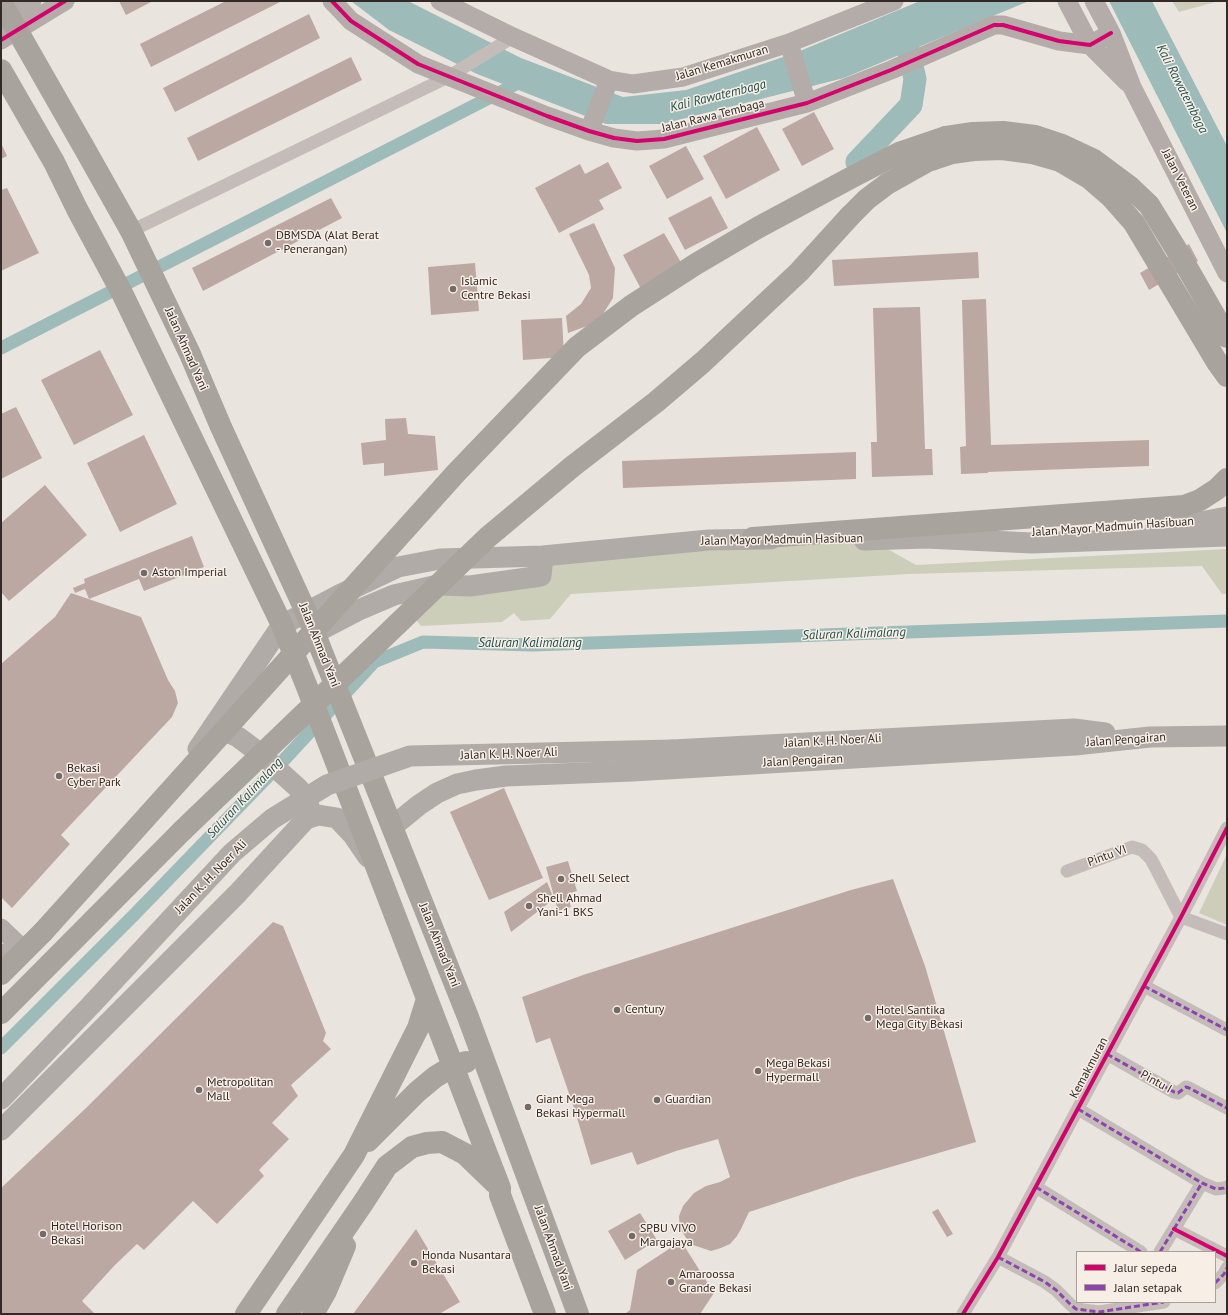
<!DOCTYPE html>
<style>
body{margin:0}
#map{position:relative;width:1228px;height:1315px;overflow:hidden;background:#eae4df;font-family:"PT Sans",sans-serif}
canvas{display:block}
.frame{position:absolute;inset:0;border:2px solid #332a27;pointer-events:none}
.legend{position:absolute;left:1076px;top:1251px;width:140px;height:52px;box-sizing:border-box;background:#f7eee6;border:1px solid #a9a09a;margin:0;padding:5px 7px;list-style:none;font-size:12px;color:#332a27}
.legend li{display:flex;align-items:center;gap:8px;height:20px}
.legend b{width:20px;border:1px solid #a9a09a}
</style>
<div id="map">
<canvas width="1228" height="1315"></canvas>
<div class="frame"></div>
<ul class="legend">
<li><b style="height:5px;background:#d6006c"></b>Jalur sepeda</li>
<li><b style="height:5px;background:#8e44ad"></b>Jalan setapak</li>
</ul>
</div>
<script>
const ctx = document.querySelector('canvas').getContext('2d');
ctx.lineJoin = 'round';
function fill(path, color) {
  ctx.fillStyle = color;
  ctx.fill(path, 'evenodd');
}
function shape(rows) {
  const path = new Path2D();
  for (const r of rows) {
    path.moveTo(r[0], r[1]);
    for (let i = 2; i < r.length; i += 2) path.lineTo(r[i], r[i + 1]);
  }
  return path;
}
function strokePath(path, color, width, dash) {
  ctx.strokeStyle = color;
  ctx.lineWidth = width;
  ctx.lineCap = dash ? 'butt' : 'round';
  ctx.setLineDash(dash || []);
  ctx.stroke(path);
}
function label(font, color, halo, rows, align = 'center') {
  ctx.font = font + ' "PT Sans",sans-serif';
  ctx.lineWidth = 3;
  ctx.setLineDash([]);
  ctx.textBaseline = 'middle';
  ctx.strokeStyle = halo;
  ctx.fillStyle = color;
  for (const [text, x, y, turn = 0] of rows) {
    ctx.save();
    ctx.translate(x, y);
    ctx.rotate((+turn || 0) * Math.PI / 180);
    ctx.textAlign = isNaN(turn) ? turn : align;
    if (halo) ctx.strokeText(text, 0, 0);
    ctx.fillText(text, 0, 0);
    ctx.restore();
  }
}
const green = shape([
 [1172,1,1219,1,1179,12],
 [870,539,916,565,1227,549,1227,594,1222,594,1202,566,909,574,571,594,550,619,521,621,514,613,502,622,421,626,410,612,438,585,541,576,543,556],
 [1227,854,1227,925,1199,913]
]);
const water = shape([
 [351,1,408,1,521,58,623,97,686,90,795,53,920,1,1029,1,844,78,662,124,606,124,477,74,389,30],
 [1109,1,1152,1,1227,146,1227,233]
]);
const canal = shape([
 [1,348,524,80],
 [1,1048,133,916,283,761,374,662,423,642,532,645,1227,621]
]);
const river = shape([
 [857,162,911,105,915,79,906,40]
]);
const building = shape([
 [119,1,153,1,126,15],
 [226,1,282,1,151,67,140,44],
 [309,14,320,38,175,112,163,88],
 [351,57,362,80,198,161,187,138],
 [814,112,834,149,802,166,782,129],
 [757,127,780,170,726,199,703,156],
 [1,143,7,156,1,159],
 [686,146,704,179,667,199,649,166],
 [608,162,622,188,599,200,604,209,559,233,535,188,580,164,585,174],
 [7,188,39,253,1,271,1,190],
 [711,196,728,228,685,250,668,218],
 [331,198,342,218,203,291,192,268],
 [594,223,615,268,613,298,598,322,568,333,566,316,581,304,591,288,589,275,569,234],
 [664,233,683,266,641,289,623,255],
 [1189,244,1198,261,1149,290,1140,273],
 [978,252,979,278,834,286,832,260],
 [475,263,479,311,431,315,428,267],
 [986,299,991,445,1149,440,1149,466,988,472,988,473,961,474,960,447,966,446,962,300],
 [920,307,925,449,932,449,933,475,872,477,871,442,877,442,873,308],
 [562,318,564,357,523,360,521,320],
 [100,350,133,415,74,445,41,380],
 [16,407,42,458,1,479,1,414],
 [406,418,408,434,435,436,438,470,384,476,384,463,363,465,361,443,386,440,385,419],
 [144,435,177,504,120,532,87,463],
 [856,452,856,479,623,488,622,461],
 [45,485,87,535,9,601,1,592,1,523],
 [192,536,204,567,144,591,139,579,89,599,85,589,75,593,73,588,85,583,84,579],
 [71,593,141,617,168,680,175,691,178,703,172,717,61,835,70,844,12,908,1,897,1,664,55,617],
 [504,788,543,878,489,900,450,812],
 [568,861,577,891,567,894,571,907,558,911,546,867],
 [893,879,925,966,935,1000,976,1142,853,1178,749,1212,741,1229,737,1236,730,1244,721,1248,711,1251,693,1245,686,1238,680,1228,679,1216,683,1206,694,1193,706,1186,720,1182,730,1177,718,1139,676,1151,637,1165,632,1152,591,1165,575,1111,550,1038,536,1043,522,997,583,975,851,890],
 [547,882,554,899,511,932,504,912],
 [273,922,283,926,326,1033,323,1041,331,1049,291,1085,298,1096,272,1123,289,1139,259,1170,264,1176,217,1224,193,1201,144,1250,137,1244,114,1266,82,1301,95,1314,1,1314,1,1188,85,1109],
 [938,1209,953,1234,947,1237,932,1212],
 [640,1213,657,1240,625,1260,608,1231],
 [416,1229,460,1302,439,1314,353,1314],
 [681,1241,714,1293,700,1314,625,1314,630,1310,637,1270]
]);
const street = shape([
 [131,231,448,77,513,37],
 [1067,871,1132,847,1142,850,1151,859,1181,917,1227,934],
 [1144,986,1227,1030],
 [1107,1054,1174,1092,1178,1093,1186,1087,1189,1088,1227,1108],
 [1078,1109,1202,1183,1216,1189,1224,1188,1227,1187],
 [1036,1187,1141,1252],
 [1174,1229,1227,1256],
 [1160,1252,1202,1183],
 [998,1257,1045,1282,1056,1290,1071,1305,1076,1309,1099,1312,1164,1302],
 [1215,1283,1224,1274,1227,1268],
 [963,1314,998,1257,1181,917,1227,828]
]);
const secondary = shape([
 [332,1,351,21,418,64,547,116,589,131,614,138,637,141,664,139,807,103,891,70,994,25,1003,25,1059,41,1090,45,1111,33],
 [440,1,513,37,609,80,633,84,683,77,789,43,894,1],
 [1067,1,1090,45,1127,82],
 [1094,1,1111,33,1132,87,1227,273],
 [1,21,32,1],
 [1,40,65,1],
 [789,43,807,103],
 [589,131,609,80],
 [1,928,23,949],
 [1,953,10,962]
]);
const primary = shape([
 [1156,526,1206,521,1227,517],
 [864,540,926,538,1032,543,1227,536],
 [313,634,361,609,394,595,438,585,470,586,541,576,543,556,709,540,771,539],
 [213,726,238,737,258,752,298,788,304,795,309,806,307,814],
 [198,749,282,625,339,595,398,567,440,559,543,556],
 [672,750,1074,729,1105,733],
 [392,827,419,805,437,793,457,784,476,780,506,776,633,771,1075,745,1150,737,1227,736],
 [1,1099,92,1004],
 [1,1130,237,894,306,819,318,815,337,818,353,835,368,857]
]);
const highway = shape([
 [1,2,86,151,131,231,190,354,221,427,306,612,468,1017,578,1314],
 [1,70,54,162,77,209,122,293,282,625,307,687,500,1188,500,1195,545,1314],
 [946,137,973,133,1003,132,1035,136,1062,145,1094,160,1129,186,1149,205,1181,257,1227,337],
 [850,216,867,199,887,184,928,161,952,153,974,150,1002,149,1032,153,1060,161,1089,178,1111,197,1134,223,1217,362,1227,376],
 [753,538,1184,506,1200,500,1217,489,1227,479],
 [1,974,43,932],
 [1,1013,183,830],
 [368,1141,417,1092,435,1077,453,1066,466,1062],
 [246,1314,354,1155,418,1028,427,999],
 [287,1314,363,1203,387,1166,412,1147,427,1143,442,1142,465,1154,495,1183],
 [313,1314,326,1291,345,1246]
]);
const primaryBridge = shape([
 [92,1004,232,853,272,819,327,785,410,756,672,750]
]);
const highwayBridge = shape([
 [183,830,488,537,573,466,656,402,703,362,799,272,850,216],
 [43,932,456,473,577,347,631,306,696,264,759,227,856,175,899,153,946,137]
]);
const quiet = shape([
 [1144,986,1227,1030],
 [1107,1054,1174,1092,1178,1093,1186,1087,1189,1088,1227,1108],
 [1078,1109,1202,1183,1216,1189,1224,1188,1227,1187],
 [1036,1187,1141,1252],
 [1160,1252,1202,1183],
 [998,1257,1045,1282,1056,1290,1071,1305,1076,1309,1099,1312,1164,1302],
 [1215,1283,1224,1274,1227,1268]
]);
const cycleway = shape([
 [332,1,351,21,418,64,547,116,589,131,614,138,637,141,664,139,807,103,891,70,994,25,1003,25,1059,41,1090,45,1111,33],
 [1,40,65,1],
 [1174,1229,1227,1256],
 [963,1314,998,1257,1181,917,1227,828]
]);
const markers = [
 [268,243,4,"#736b67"],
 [453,289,4,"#736b67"],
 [144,573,4,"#736b67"],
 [59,776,4,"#736b67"],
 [561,879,4,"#736b67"],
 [529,906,4,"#736b67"],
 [617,1010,4,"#736b67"],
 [868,1018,4,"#736b67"],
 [758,1071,4,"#736b67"],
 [199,1090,4,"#736b67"],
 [657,1100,4,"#736b67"],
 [528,1107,4,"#736b67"],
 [43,1234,4,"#736b67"],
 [632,1236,4,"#736b67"],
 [414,1263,4,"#736b67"],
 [671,1282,4,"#736b67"]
];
const streetNames = [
 ["Jalan Kemakmuran",722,63,-17],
 ["Jalan Rawa Tembaga",713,116,-14],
 ["Jalan Veteran",1180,180,63],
 ["Jalan Ahmad Yani",186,349,66],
 ["Jalan Mayor Madmuin Hasibuan",1113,527,-4],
 ["Jalan Mayor Madmuin Hasibuan",782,540,-1],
 ["Jalan Ahmad Yani",319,645,68],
 ["Jalan Pengairan",1126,740,-4],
 ["Jalan K. H. Noer Ali",833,741,-3],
 ["Jalan K. H. Noer Ali",509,754,-2],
 ["Jalan Pengairan",803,761,-3],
 ["Pintu VI",1107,856,-20],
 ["Jalan K. H. Noer Ali",211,877,-46],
 ["Jalan Ahmad Yani",439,945,68],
 ["Kemakmuran",1089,1068,-62],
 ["Pintu I",1156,1082,29],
 ["Jalan Ahmad Yani",553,1248,70]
];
const poiNames = [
 ["DBMSDA (Alat Berat",276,236],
 ["- Penerangan)",276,250],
 ["Islamic",461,282],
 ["Centre Bekasi",461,296],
 ["Aston Imperial",152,573],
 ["Bekasi",67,769],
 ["Cyber Park",67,783],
 ["Shell Select",569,879],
 ["Shell Ahmad",537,899],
 ["Yani-1 BKS",537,913],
 ["Century",625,1010],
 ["Hotel Santika",876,1011],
 ["Mega City Bekasi",876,1025],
 ["Mega Bekasi",766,1064],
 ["Hypermall",766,1078],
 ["Metropolitan",207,1083],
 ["Mall",207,1097],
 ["Giant Mega",536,1100],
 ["Bekasi Hypermall",536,1114],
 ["Guardian",665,1100],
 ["Hotel Horison",51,1227],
 ["Bekasi",51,1241],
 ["SPBU VIVO",640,1229],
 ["Margajaya",640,1243],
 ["Honda Nusantara",422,1256],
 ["Bekasi",422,1270],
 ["Amaroossa",679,1275],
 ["Grande Bekasi",679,1289]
];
const waterNames = [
 ["Kali Rawatembaga",1182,89,63],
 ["Kali Rawatembaga",718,96,-14],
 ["Saluran Kalimalang",854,634,-2],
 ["Saluran Kalimalang",530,643],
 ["Saluran Kalimalang",245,798,-47]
];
fill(green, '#ccceba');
fill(water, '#9dbbb8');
strokePath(canal, '#9dbbb8', 13);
strokePath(river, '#9dbbb8', 23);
fill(building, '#bca8a2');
strokePath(street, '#c3bcb8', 13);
strokePath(secondary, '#b3aca9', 19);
strokePath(primary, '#b1aba8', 21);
strokePath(highway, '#a9a39e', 22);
strokePath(primaryBridge, '#b1aba8', 21);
strokePath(highwayBridge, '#a9a39e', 22);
strokePath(quiet, '#8e44ad', 3, [6, 3]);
strokePath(cycleway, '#d6006c', 4);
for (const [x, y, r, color] of markers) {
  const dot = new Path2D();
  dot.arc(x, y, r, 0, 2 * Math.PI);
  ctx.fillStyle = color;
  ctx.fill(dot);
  strokePath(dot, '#f7eee6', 1.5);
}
label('12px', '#332a27', '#f7eee6', streetNames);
label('12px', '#332a27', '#f7eee6', poiNames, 'left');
label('italic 13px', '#21504f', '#f7eee6', waterNames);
</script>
